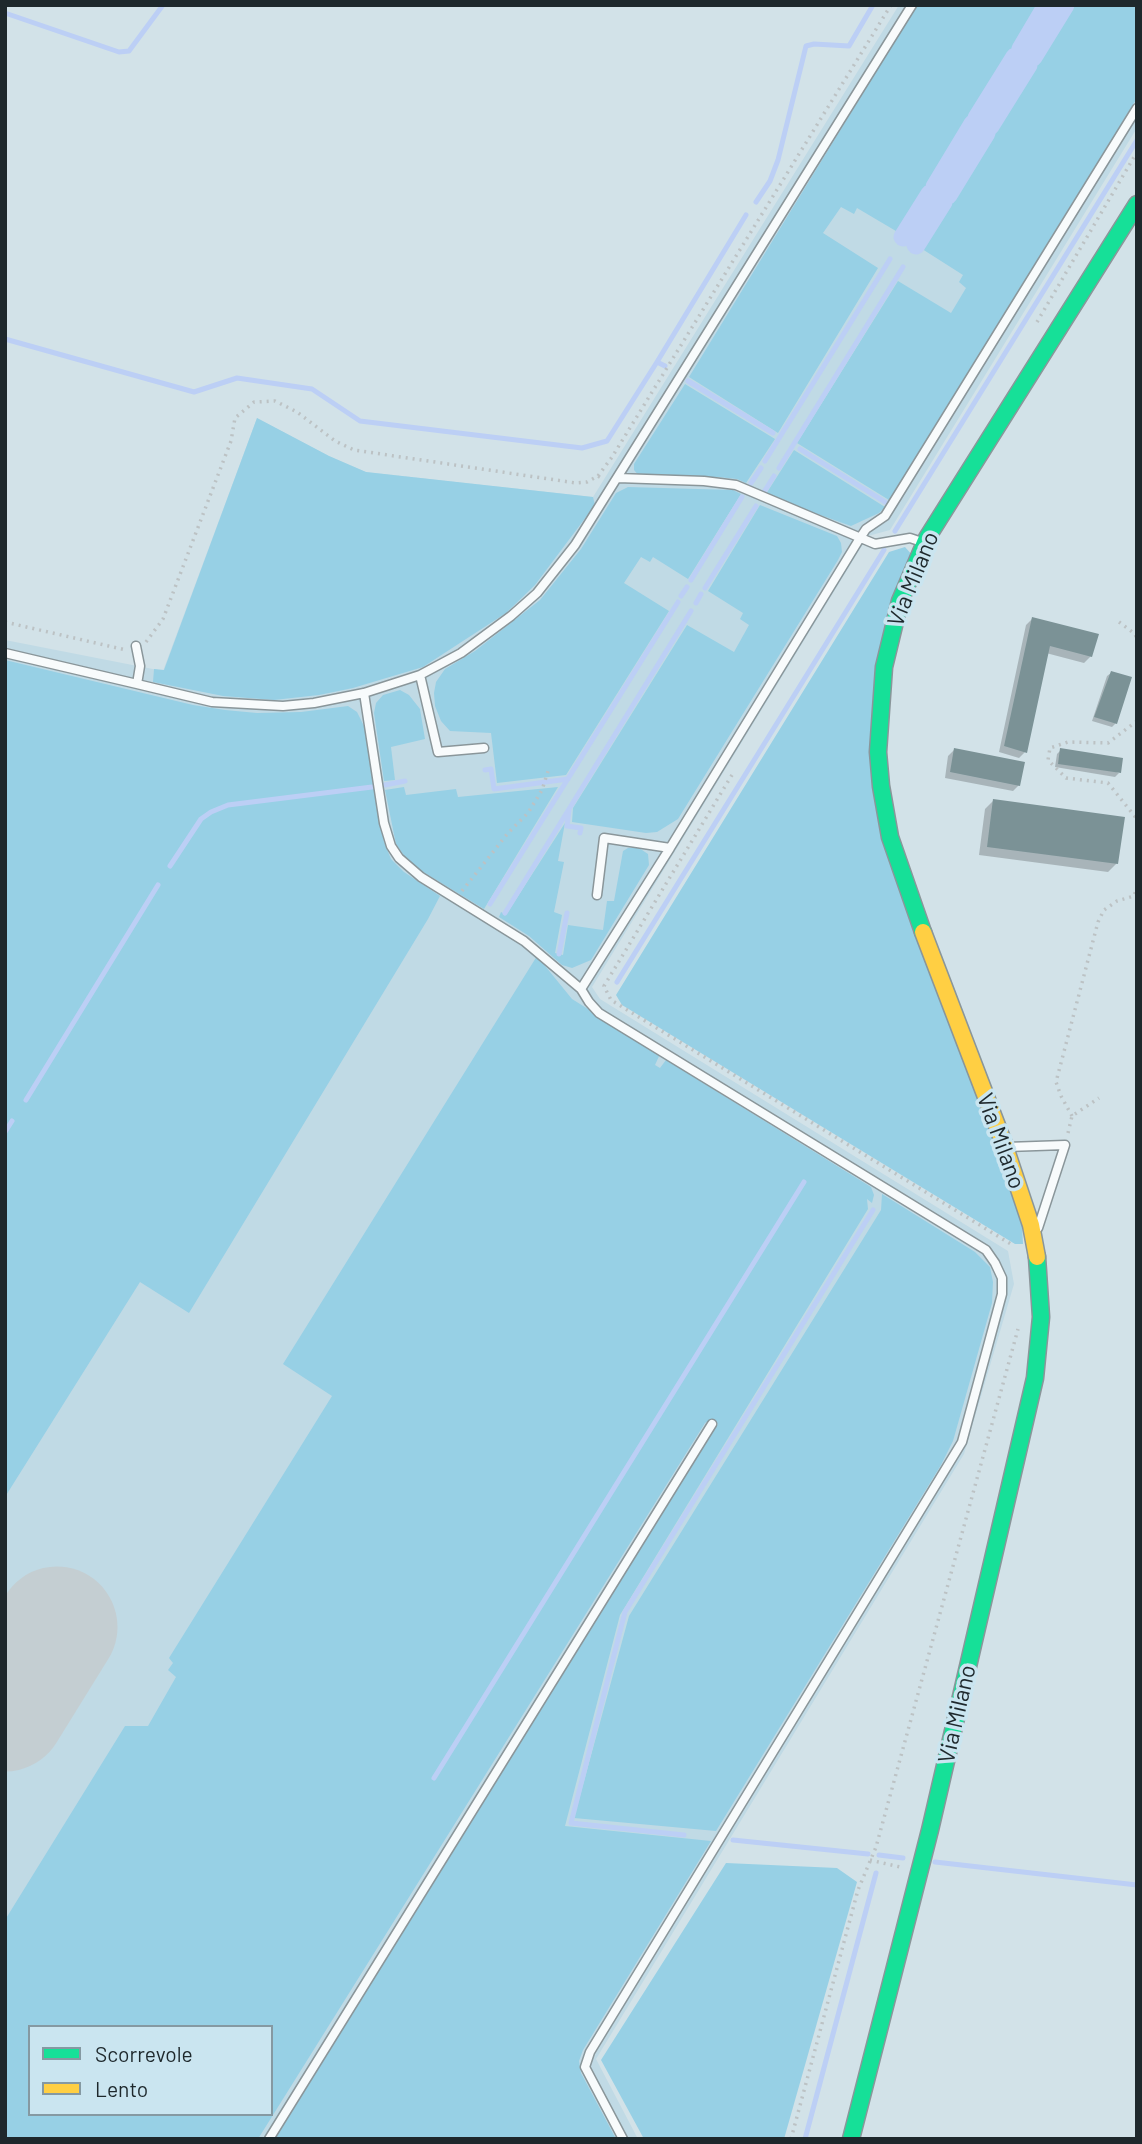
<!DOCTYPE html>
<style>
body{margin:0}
#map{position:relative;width:1142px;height:2144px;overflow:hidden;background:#d2e2e8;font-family:Barlow,sans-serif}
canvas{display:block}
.frame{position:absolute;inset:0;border:7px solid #1e282c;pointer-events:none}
.legend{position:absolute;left:28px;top:2025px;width:245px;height:91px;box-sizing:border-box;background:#cae5f0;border:2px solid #8599a2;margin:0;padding:9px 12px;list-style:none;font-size:21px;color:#1e282c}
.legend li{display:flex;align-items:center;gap:14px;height:35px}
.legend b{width:35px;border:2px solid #8599a2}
</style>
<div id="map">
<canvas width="1142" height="2144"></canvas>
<div class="frame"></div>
<ul class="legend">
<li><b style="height:9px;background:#16e098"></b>Scorrevole</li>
<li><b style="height:9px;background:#ffcf43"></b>Lento</li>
</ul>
</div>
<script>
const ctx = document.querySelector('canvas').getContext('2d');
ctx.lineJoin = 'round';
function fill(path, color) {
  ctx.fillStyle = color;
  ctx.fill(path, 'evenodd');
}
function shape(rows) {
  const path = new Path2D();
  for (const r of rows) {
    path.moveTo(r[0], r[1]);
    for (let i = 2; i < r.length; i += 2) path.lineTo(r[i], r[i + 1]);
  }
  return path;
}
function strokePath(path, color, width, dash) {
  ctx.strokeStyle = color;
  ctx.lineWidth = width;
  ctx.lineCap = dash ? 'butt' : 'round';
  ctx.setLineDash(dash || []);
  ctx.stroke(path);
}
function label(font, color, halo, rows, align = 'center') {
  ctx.font = font + ' Barlow,sans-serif';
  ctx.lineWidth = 7;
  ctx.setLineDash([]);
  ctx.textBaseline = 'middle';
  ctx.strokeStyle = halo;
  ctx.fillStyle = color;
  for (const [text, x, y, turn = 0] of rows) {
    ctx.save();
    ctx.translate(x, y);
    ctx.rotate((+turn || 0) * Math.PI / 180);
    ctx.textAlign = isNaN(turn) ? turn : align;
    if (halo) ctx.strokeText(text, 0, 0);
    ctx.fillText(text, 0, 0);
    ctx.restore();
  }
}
const built = shape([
 [899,5,1137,5,1137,128,890,530,868,536,592,987,600,999,1008,1251,1014,1284,964,1454,596,2059,638,2139,5,2139,5,640,163,671,257,418,329,456,366,472,593,497],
 [30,2027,271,2027,271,2114,30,2114]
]);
const green = shape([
 [917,5,1042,5,901,234,857,208,854,214,841,207,823,233,878,268,778,433,689,377],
 [1067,5,1137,5,1137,98,889,500,797,443,898,281,951,313,966,288,959,282,963,275,919,247],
 [685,384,775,439,746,483,737,479,718,477,640,477,634,470,634,464],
 [257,418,329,456,366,472,593,497,595,505,535,585,506,613,423,667,353,688,319,695,274,700,223,696,153,682,154,669,164,670],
 [794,450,885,507,879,513,851,526,773,498,766,494],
 [628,487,733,490,741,494,688,579,653,557,650,562,641,557,624,583,669,611,566,775,497,783,491,733,450,731,441,721,435,706,434,693,436,682,445,669,475,651,540,600,581,549,616,493],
 [760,505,837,536,841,543,842,552,838,560,678,819,657,832,646,833,572,822,573,808,687,625,734,652,749,625,740,619,743,613,708,591],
 [905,547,913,556,873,755,1022,1223,1023,1244,1015,1244,622,1005,616,995,889,552],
 [5,660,193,705,225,710,257,713,301,712,348,706,357,712,366,730,379,819,384,842,391,859,404,872,440,896,428,919,189,1313,140,1282,5,1497],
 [400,690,409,695,420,709,425,739,391,747,395,780,384,781,374,713,376,703,383,695],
 [404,787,406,795,456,789,458,797,558,787,484,909,420,870,405,857,396,844,385,790],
 [565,823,558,861,564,862,554,912,562,915,555,953,563,955,568,925,603,930,607,901,614,901,623,851,628,848,639,848,648,854,649,865,591,960,572,968,562,965,529,936,499,917,501,912,506,915],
 [537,956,572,999,660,1054,655,1065,660,1068,666,1060,871,1187,874,1195,872,1203,867,1199,868,1209,620,1615,565,1826,711,1841,583,2050,579,2061,581,2073,616,2139,275,2139,718,1424,711,1419,705,1423,258,2139,5,2139,5,1920,125,1726,148,1726,176,1677,168,1670,173,1663,169,1658,332,1396,283,1364],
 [30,2027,271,2027,271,2114,30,2114],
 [882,1194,975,1252,990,1267,993,1282,992,1303,953,1441,941,1465,716,1831,574,1818,629,1616,881,1210],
 [726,1863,837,1868,857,1882,784,2139,644,2139,601,2060]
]);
const shadow = shape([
 [1032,619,1091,656,1084,663,1046,653,1025,752,1019,758,999,752,1026,625],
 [1111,673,1116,723,1112,727,1092,721,1107,676],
 [954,750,1019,785,1013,791,945,778,948,756],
 [1061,750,1119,773,1115,777,1055,767,1057,754],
 [993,801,1117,863,1108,872,979,855,985,809]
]);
const stream = shape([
 [5,13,119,52,129,51,163,5],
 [756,202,770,181,778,160,806,46,814,44,849,46,873,5],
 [5,339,194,392,237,378,312,389,360,421,582,448,607,441,657,362],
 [665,366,657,362,746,215],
 [688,381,773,433],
 [800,449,885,502],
 [765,461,890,259],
 [779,468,903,267],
 [751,483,761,468],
 [764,492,774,476],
 [895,531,1137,140],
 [691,580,742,497],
 [705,588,756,506],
 [681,596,687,587],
 [696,603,701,594],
 [485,770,491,769,494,789,568,779],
 [385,785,405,781],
 [569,810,567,826,581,828,580,833],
 [170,866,201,819,211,812,228,805,372,787],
 [490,904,678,602],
 [505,913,691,611],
 [559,954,567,913],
 [617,982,884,550],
 [26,1100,158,885],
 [5,1132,12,1121],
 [434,1778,804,1182],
 [684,1835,571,1823,625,1612,873,1210],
 [733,1840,868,1854],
 [879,1855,903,1858],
 [935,1862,1137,1885],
 [805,2139,876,1873]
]);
const canal = shape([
 [1021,49,1047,5],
 [1033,57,1065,5],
 [977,118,1015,57],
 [990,126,1028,65],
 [935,187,973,124],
 [948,195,986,133],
 [903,237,930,194],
 [916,245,943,202]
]);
const runway = shape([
 [5,1711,57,1627]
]);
const building = shape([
 [1032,617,1099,634,1092,657,1050,646,1027,753,1004,746],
 [1111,671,1132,677,1117,724,1094,717],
 [954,748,1025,762,1020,786,950,772],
 [1060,748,1123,758,1121,773,1058,764],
 [993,799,1125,817,1118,864,987,847]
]);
const path = shape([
 [1037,322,1137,152],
 [598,476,612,457,891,5],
 [5,622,126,650],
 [1119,622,1135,634,1137,639],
 [146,642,163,619,231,441,235,418,254,402,275,401,297,412,335,441,354,450,576,483,587,482,598,476,603,479],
 [1137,721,1108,743,1068,742,1050,748,1048,760,1066,778,1108,783,1137,819],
 [732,775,604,986,611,1000,1014,1246],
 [462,891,508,833,528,813,542,790,549,768],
 [1072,1116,1061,1096,1056,1082,1098,922,1104,910,1117,901,1134,896,1137,887],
 [1068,1133,1072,1116,1099,1098],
 [870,1860,900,1867],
 [791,2139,858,1890,876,1847,1018,1329]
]);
const lane = shape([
 [618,478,704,481,736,485,875,544,910,538,922,542],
 [136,646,140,666,137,684,212,702,283,706,314,703,364,693,420,675],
 [5,653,137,684],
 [364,693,384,823,391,846,399,858,421,877,524,941,581,989],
 [484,748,438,752,420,675,461,653,511,616,537,593,575,545,912,5],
 [670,848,860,538,866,529,885,516,1137,108],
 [597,895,604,838,670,848,581,989,589,1002,599,1013,986,1250,995,1263,1002,1278,1002,1294,962,1442,590,2052,585,2067,623,2139],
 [1007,1147,1065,1145,1038,1228],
 [269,2139,712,1424]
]);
const fast = shape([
 [923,932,890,837,881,786,878,752,884,667,900,601,927,538,1137,204],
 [851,2139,930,1830,1035,1378,1041,1317,1037,1257]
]);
const slow = shape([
 [923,932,1004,1144,1031,1225,1037,1257]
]);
const streetNames = [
 ["Via Milano",913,579,-68],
 ["Via Milano",1001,1141,70],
 ["Via Milano",957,1714,-77]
];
fill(built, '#c0dae5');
fill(green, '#97d0e5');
fill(shadow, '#0003');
strokePath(stream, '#bccff5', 5);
strokePath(canal, '#bccff5', 19);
strokePath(runway, '#c4ced2', 121);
fill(building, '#7b9296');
strokePath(lane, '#8a969a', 11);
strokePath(fast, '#8a969a', 19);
strokePath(slow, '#8a969a', 19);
strokePath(path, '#bcc2c4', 3.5, [2, 5]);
strokePath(lane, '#f8fbfc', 8);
strokePath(fast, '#16e098', 16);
strokePath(slow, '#ffcf43', 16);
label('23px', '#1e282c', '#cae5f0', streetNames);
</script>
